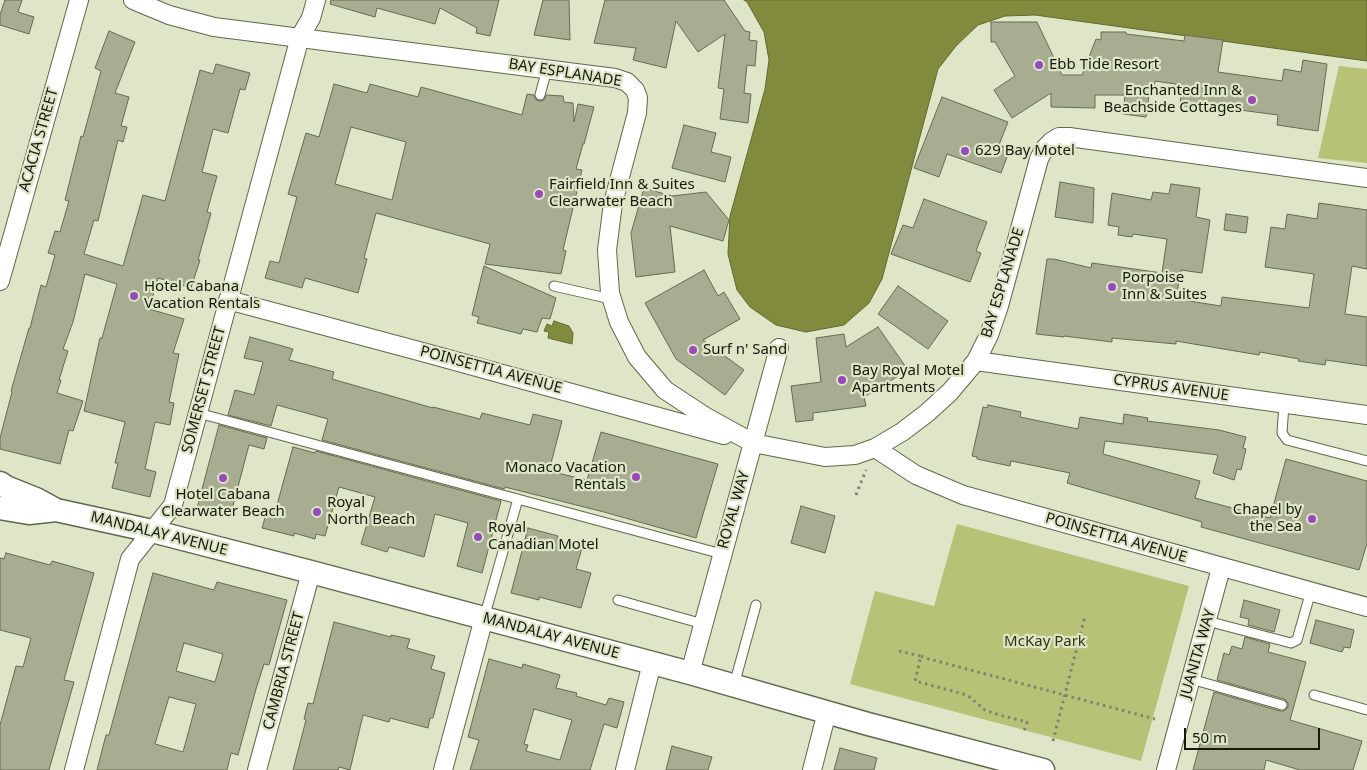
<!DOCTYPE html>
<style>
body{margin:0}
#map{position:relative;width:1367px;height:770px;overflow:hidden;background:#dfe5c7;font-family:"Noto Sans",sans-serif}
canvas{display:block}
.scale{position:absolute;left:1184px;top:728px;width:136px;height:22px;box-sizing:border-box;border:2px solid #17190e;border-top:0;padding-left:6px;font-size:15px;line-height:18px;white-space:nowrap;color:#17190e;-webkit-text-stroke:4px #dfe5c7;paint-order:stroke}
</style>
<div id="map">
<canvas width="1367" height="770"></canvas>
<div class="scale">50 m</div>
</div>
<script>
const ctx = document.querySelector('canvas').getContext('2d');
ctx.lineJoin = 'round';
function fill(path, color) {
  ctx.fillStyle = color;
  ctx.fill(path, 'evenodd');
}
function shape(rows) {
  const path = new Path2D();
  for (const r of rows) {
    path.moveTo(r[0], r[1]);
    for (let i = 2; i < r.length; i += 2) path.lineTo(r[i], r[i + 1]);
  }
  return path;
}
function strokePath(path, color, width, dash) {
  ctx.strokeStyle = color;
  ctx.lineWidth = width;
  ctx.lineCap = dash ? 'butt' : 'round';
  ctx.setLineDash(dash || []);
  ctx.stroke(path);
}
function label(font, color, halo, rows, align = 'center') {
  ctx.font = font + ' "Noto Sans",sans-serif';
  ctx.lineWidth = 4.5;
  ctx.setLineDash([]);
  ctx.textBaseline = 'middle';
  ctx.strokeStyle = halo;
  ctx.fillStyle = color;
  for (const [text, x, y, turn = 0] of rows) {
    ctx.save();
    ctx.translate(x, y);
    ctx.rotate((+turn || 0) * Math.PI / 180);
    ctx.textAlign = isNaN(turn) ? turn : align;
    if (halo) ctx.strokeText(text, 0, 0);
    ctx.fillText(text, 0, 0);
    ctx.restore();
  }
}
const green = shape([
 [1339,66,1367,69,1367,163,1318,158],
 [957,524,1189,586,1141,761,850,684,875,591,934,606]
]);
const water = shape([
 [744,0,1367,0,1367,61,1035,15,1005,16,978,25,956,46,938,69,882,279,869,303,844,325,806,332,776,325,750,307,737,290,728,254,730,216,765,89,769,60,764,32,747,2,744,0],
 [554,321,569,326,573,333,572,344,548,338,549,332,544,331,547,324,552,326,554,321]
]);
const building = shape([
 [5,0,22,0,18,12,34,17,29,34,0,25,0,15,5,0],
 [331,0,499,0,490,36,476,33,477,28,440,8,435,24,377,8,375,17,330,4,331,0],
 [543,0,569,0,570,40,534,35,543,0],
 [605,0,724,0,745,31,750,32,749,40,757,41,755,66,747,65,744,93,751,94,748,123,720,119,724,89,718,88,725,34,698,52,676,21,666,68,633,60,636,48,594,43,605,0],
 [991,22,1037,22,1062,75,1082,75,1096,39,1101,40,1101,32,1126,32,1126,34,1184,41,1185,35,1223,40,1218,72,1282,81,1284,69,1301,72,1303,60,1327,64,1318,131,1277,125,1278,115,1202,105,1201,109,1180,105,1182,85,1155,81,1154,89,1150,88,1146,117,1123,114,1125,95,1095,95,1095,108,1051,107,1051,93,1012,118,994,90,1015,76,995,42,991,42,991,22],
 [109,31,135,42,115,93,129,97,121,126,127,127,123,142,118,140,98,221,94,220,84,254,123,266,143,195,165,201,200,70,213,74,216,64,250,73,245,90,240,89,228,133,213,129,202,172,217,176,207,212,211,213,198,260,200,260,191,288,158,278,149,309,184,319,173,353,179,354,169,402,174,403,170,425,155,422,145,469,156,472,150,497,112,488,118,463,115,463,125,422,84,411,100,338,102,338,117,284,85,274,73,322,63,349,68,351,59,380,61,380,57,393,83,401,73,431,69,430,60,464,0,449,0,438,12,392,11,391,29,328,30,328,41,285,46,287,55,255,48,253,55,231,60,232,69,201,65,200,81,136,83,137,101,71,95,68,109,31],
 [334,84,367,93,370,84,418,97,421,87,522,115,527,94,534,95,535,99,539,101,544,100,546,95,563,96,564,102,573,103,574,122,578,104,594,107,584,144,583,144,576,169,582,170,563,250,566,251,561,274,485,264,490,244,376,213,364,258,367,259,358,293,305,278,302,288,265,278,270,261,279,263,297,197,288,194,306,133,319,137,334,84],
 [351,127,406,142,392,200,335,184,351,127],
 [942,97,1008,122,999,145,1010,149,1001,173,947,154,939,177,914,168,942,97],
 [684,125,716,133,711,152,731,157,725,182,672,168,684,125],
 [1060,182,1094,188,1093,223,1055,217,1060,182],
 [1171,184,1200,188,1196,217,1210,220,1202,273,1181,270,1176,299,1221,306,1222,297,1309,308,1314,274,1265,267,1271,227,1285,229,1287,214,1317,219,1319,203,1367,210,1367,269,1352,266,1345,314,1367,317,1367,366,1326,360,1325,365,1298,361,1299,359,1260,352,1259,355,1176,341,1176,344,1112,338,1112,342,1064,336,1064,337,1036,334,1047,259,1054,259,1091,268,1092,263,1162,273,1167,239,1133,234,1132,237,1118,235,1119,227,1108,225,1112,193,1151,200,1153,192,1169,194,1171,184],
 [644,188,672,196,706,192,729,220,723,241,670,226,675,272,636,277,631,233,644,188],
 [924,199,987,222,976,251,981,253,970,282,891,254,903,225,913,228,924,199],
 [1226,214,1248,217,1246,233,1224,230,1226,214],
 [484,266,556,298,550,319,542,318,537,332,523,329,521,334,477,323,479,317,472,315,484,266],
 [704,270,718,296,724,292,740,319,703,340,744,370,725,395,676,359,645,303,704,270],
 [898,286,948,321,928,349,878,314,898,286],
 [878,327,908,370,864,397,866,406,813,413,813,420,796,422,791,386,821,382,816,338,844,334,846,347,878,327],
 [250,337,293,349,289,360,334,372,332,379,433,408,433,407,480,419,482,413,530,425,533,414,562,421,549,471,587,480,601,432,718,464,696,538,604,512,505,487,504,489,322,440,328,419,277,405,271,426,228,415,235,390,254,395,263,362,244,358,250,337],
 [988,405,1021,412,1020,417,1078,429,1080,417,1123,424,1124,414,1148,418,1147,421,1219,430,1246,437,1243,448,1246,449,1241,470,1237,469,1234,480,1213,473,1218,455,1105,441,1103,454,1200,481,1195,498,1270,518,1286,459,1367,481,1367,543,1359,570,1201,527,1202,522,1067,483,1070,473,1011,461,1010,466,977,459,977,457,972,456,983,407,987,408,988,405],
 [219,425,267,438,264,449,249,445,230,517,197,508,219,425],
 [293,447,315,453,316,451,501,501,482,573,457,566,468,523,435,514,424,557,389,547,387,552,361,544,375,497,339,487,325,536,316,534,315,539,294,533,294,536,262,528,266,514,273,515,275,506,277,505,293,447],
 [801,506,835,516,825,553,791,543,801,506],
 [528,528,558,536,557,539,571,543,570,545,582,548,576,569,591,573,581,608,539,597,539,600,511,593,528,528],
 [6,553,50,565,52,561,94,573,64,680,74,682,49,770,0,770,0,725,16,666,23,667,31,638,0,630,0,558,4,559,6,553],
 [153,573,214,590,217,582,287,600,269,665,264,664,256,689,238,755,231,753,227,770,97,770,106,735,109,735,153,573],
 [184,643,223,654,215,682,176,671,184,643],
 [169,697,196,704,183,752,155,744,169,697],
 [1244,600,1280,610,1274,632,1248,625,1249,619,1240,617,1244,600],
 [1316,620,1354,630,1350,648,1344,647,1342,652,1310,643,1316,620],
 [334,622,391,637,391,635,410,639,407,648,435,656,431,669,445,673,433,718,430,718,428,728,390,718,389,722,363,715,350,770,339,767,338,770,293,770,306,720,304,719,308,703,313,704,334,622],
 [1245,637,1270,644,1268,652,1306,662,1290,720,1362,741,1353,770,1300,770,1266,760,1264,770,1193,770,1214,692,1280,711,1284,711,1288,707,1288,703,1284,699,1217,680,1224,653,1229,655,1232,646,1242,649,1245,637],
 [489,659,522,668,523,664,560,675,556,688,577,693,576,696,606,705,609,698,624,702,617,728,604,724,590,770,470,770,479,740,468,737,489,659],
 [534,709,572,720,560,760,526,751,528,745,524,744,534,709],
 [672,746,712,757,708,770,666,770,672,746],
 [840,748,877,758,874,770,834,770,840,748]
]);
const path = shape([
 [856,495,866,470],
 [899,651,921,656,915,681,967,695,985,710,999,715,1027,722,1023,734],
 [921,656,929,659,1155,719],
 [1053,741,1085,616]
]);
const service = shape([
 [540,95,547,69],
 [554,286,611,299],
 [1284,404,1282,433,1287,440,1367,461],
 [198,413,722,554],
 [618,600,703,624],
 [484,618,518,499],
 [1207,621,1291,643,1297,640,1311,591],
 [1191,679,1282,705],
 [734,685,756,605],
 [1314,695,1367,710]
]);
const minor = shape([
 [133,0,169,15,214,27,615,78,627,82,635,90,638,98,637,113,613,203,607,250,610,293,619,322,637,357,665,390,706,417,753,443,825,457,855,455,875,448,902,432,927,413,950,392,976,361,989,335,999,306,1039,159,1044,149,1051,142,1059,137,1069,137,1367,178],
 [0,281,79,0],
 [228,300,426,353,724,435],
 [976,361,1367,415],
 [875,448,916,475,963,495,1367,607],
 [690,673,779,348],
 [74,770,130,559,173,505,300,37,311,18,316,0],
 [257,770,311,572],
 [443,770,484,618],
 [625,770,652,663],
 [812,770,827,712],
 [1166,770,1221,568]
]);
const tertiary = shape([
 [0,483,6,487,36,499,56,510,152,531,311,572,690,673,868,724,1043,770],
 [0,508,29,513,56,510]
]);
const markers = [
 [1039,65,5,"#964abc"],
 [1252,100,5,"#964abc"],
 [965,151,5,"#964abc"],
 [539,194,5,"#964abc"],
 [1112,287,5,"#964abc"],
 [134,296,5,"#964abc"],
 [693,350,5,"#964abc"],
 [842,380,5,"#964abc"],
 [636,477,5,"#964abc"],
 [223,478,5,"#964abc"],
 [317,512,5,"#964abc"],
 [1312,519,5,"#964abc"],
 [478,537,5,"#964abc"]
];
const poiNames = [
 ["Ebb Tide Resort",1049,65],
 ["Enchanted Inn &",1242,91,"right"],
 ["Beachside Cottages",1242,108,"right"],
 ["629 Bay Motel",975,151],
 ["Fairfield Inn & Suites",549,185],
 ["Clearwater Beach",549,202],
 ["Porpoise",1122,278],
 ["Inn & Suites",1122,295],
 ["Hotel Cabana",144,287],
 ["Vacation Rentals",144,304],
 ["Surf n' Sand",703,350],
 ["Bay Royal Motel",852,371],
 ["Apartments",852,388],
 ["Monaco Vacation",626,468,"right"],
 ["Rentals",626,485,"right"],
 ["Hotel Cabana",223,495,"center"],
 ["Clearwater Beach",223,512,"center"],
 ["Royal",327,503],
 ["North Beach",327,520],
 ["Chapel by",1302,510,"right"],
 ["the Sea",1302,527,"right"],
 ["Royal",488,528],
 ["Canadian Motel",488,545]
];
const streetNames = [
 ["BAY ESPLANADE",565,73,9],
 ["ACACIA STREET",39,140,-74],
 ["BAY ESPLANADE",1003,283,-73],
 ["POINSETTIA AVENUE",491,370,15],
 ["CYPRUS AVENUE",1171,388,8],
 ["SOMERSET STREET",204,390,-75],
 ["ROYAL WAY",734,510,-74],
 ["MANDALAY AVENUE",159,534,14],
 ["POINSETTIA AVENUE",1116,538,16],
 ["MANDALAY AVENUE",551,636,15],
 ["JUANITA WAY",1198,654,-74],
 ["CAMBRIA STREET",284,671,-75]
];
const parkNames = [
 ["McKay Park",1045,642]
];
fill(green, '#b7c277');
fill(water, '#828b3d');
strokePath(water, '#62692f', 1);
fill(building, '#a8ac90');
strokePath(building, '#666b50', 1);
strokePath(service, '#62674c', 11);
strokePath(minor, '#62674c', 20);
strokePath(tertiary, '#62674c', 25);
strokePath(path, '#80846f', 3, [2.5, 4]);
strokePath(service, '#fff', 9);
strokePath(minor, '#fff', 18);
strokePath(tertiary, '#fff', 22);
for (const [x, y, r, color] of markers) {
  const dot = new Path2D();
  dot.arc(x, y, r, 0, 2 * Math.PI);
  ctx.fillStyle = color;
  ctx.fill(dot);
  strokePath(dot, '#dfe5c7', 2);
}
label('15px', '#17190e', '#dfe5c7', poiNames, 'left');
label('15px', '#17190e', '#dfe5c7', streetNames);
label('15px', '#313513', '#dfe5c7', parkNames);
</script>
